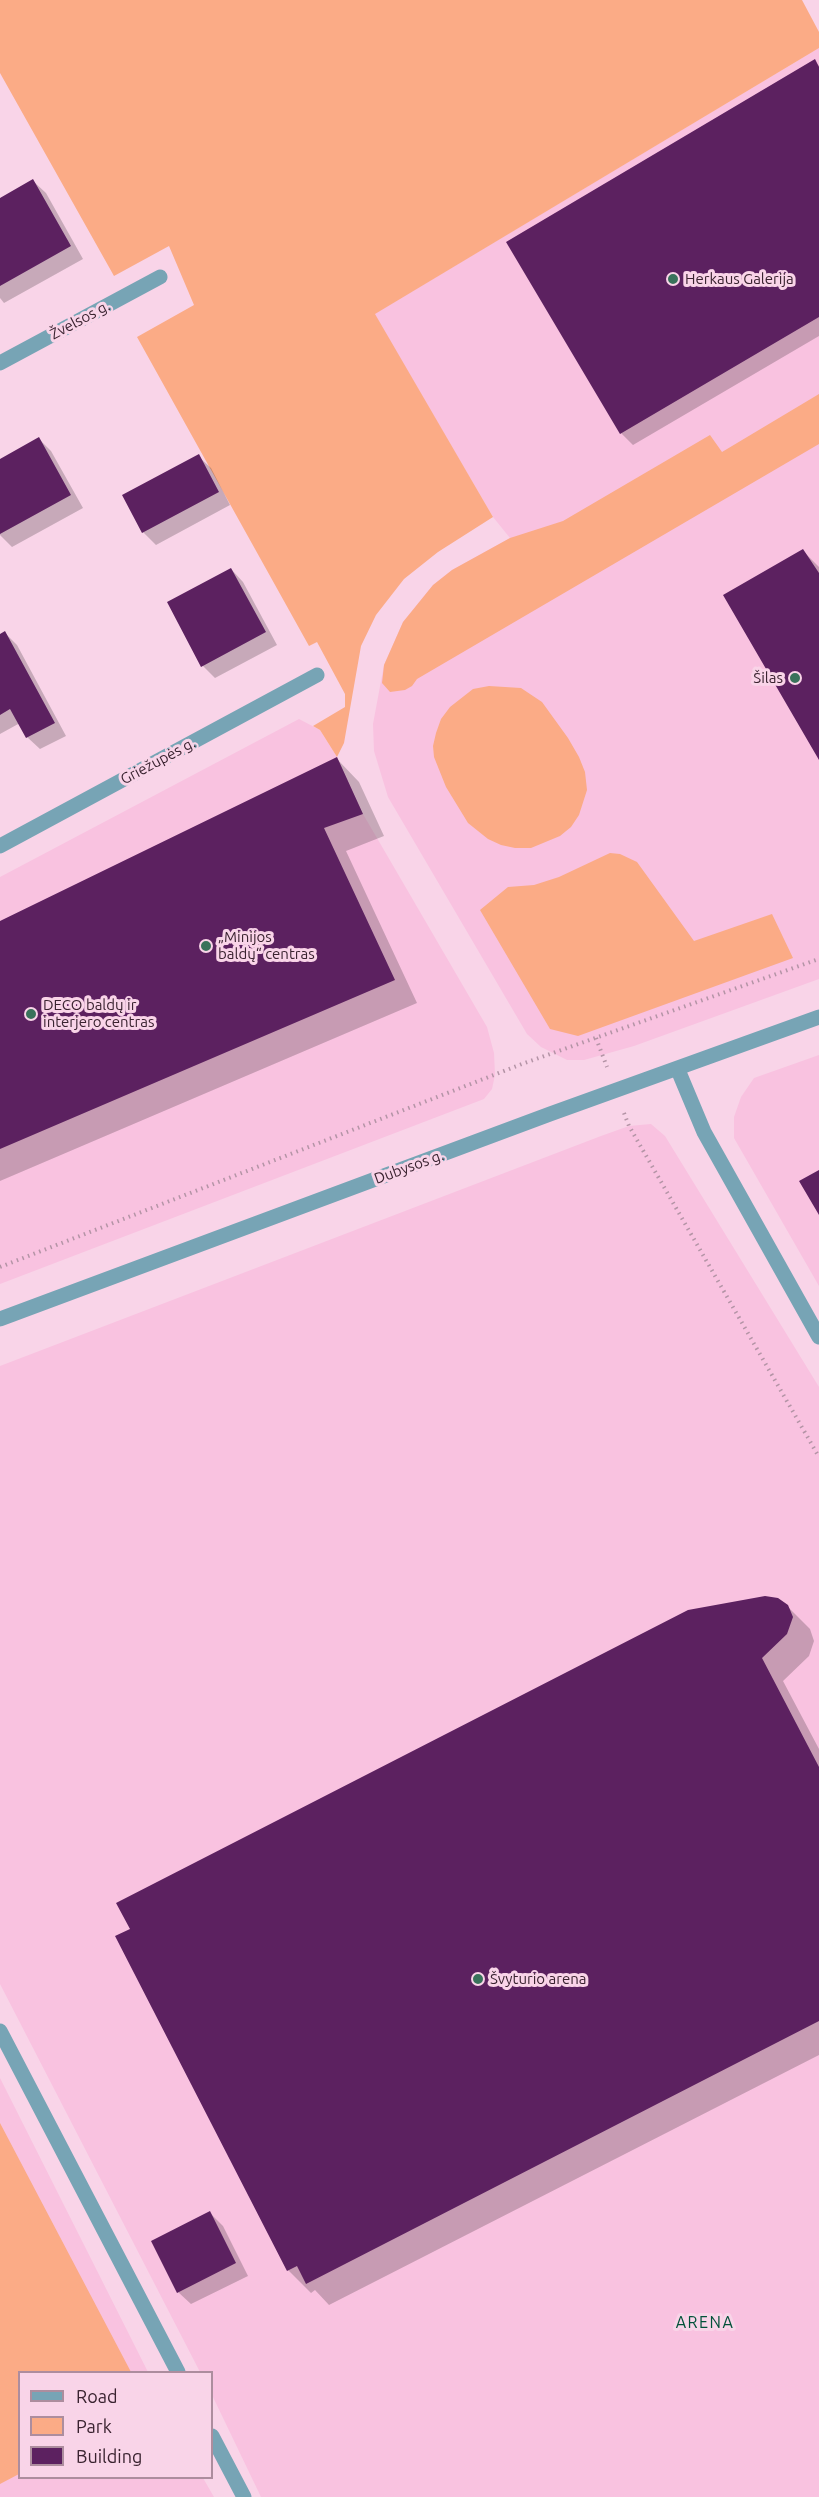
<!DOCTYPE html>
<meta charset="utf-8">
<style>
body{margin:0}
#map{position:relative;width:819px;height:2497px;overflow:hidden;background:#f9d4e8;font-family:Ubuntu,sans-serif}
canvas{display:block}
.legend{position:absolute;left:18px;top:2371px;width:195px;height:108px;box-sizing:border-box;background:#f9d4e8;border:2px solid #ad8d9e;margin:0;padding:8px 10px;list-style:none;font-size:18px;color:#3a2330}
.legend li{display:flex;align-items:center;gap:12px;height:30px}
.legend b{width:30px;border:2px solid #ad8d9e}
</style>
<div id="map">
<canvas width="819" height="2497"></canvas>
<ul class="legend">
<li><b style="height:8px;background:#77a4b5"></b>Road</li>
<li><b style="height:16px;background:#fbab86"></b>Park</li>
<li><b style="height:16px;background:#5c2160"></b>Building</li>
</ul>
</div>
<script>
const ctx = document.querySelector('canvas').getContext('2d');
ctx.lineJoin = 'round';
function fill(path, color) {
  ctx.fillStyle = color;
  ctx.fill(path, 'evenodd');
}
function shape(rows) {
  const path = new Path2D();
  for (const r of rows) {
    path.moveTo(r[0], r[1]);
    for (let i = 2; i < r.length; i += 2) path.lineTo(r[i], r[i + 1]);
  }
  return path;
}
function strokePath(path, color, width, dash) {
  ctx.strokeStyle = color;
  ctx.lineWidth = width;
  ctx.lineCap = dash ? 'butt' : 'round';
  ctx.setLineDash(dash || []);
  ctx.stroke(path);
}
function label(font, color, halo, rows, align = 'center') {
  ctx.font = font + ' Ubuntu,sans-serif';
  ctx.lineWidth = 6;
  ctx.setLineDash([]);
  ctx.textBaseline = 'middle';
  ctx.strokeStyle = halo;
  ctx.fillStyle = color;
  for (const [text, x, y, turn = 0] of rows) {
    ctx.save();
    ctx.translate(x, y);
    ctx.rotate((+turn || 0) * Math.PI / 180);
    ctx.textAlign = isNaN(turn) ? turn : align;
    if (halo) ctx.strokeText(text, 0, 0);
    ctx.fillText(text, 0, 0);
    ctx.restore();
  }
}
const built = shape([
 [819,48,819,979,634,1046,584,1060,567,1060,541,1047,527,1034,388,797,374,751,373,724,384,665,403,622,433,585,452,570,510,538,493,517,374,314],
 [299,719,320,730,337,757,363,814,487,1027,494,1053,495,1075,492,1089,484,1099,0,1284,0,877],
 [819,1055,819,1286,734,1138,734,1117,741,1097,754,1078],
 [651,1124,665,1136,819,1387,819,2497,261,2497,212,2395,212,2372,200,2372,0,1984,0,1366,601,1136,629,1126],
 [0,2078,148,2372,20,2372,20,2478,203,2478,214,2497,0,2497]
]);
const green = shape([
 [0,0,802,0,819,32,819,48,375,314,493,517,438,552,404,579,376,615,361,646,344,743,337,757,320,730,313,726,345,707,345,694,317,642,309,646,137,337,194,305,169,246,114,276,0,73],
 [819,394,819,444,417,679,412,686,405,690,390,692,382,683,384,665,403,622,433,585,452,570,510,538,563,521,710,435,722,452],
 [489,686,521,688,542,702,568,738,579,757,585,772,587,790,579,815,571,827,560,836,531,848,515,848,501,845,488,839,468,823,446,787,434,757,433,746,436,733,441,719,450,707,473,689],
 [610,853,620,854,637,862,694,941,772,914,793,958,578,1036,550,1029,480,910,508,887,534,885,559,877],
 [0,2123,131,2372,20,2372,19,2474,0,2484]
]);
const shadow = shape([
 [814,61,819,66,819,336,633,445,621,433],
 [33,181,46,193,83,259,4,303,0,298,0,199],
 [39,439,51,451,83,508,12,547,0,535,0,460],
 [198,456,211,468,230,505,156,545,143,532],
 [803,551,819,567,819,757],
 [231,569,243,582,277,645,215,678,203,666],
 [5,633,17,645,66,736,40,749,27,737,20,723,0,734,0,635],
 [337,759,359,782,384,836,346,851,417,1003,0,1181,0,923],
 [787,1606,810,1629,814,1641,809,1656,783,1681,819,1749,819,2055,329,2305,315,2290,311,2293,288,2270],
 [210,2213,223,2226,248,2276,191,2304,178,2292]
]);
const building = shape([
 [815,59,819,67,819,317,620,434,506,242],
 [33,179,71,246,0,286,0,198],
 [39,437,71,495,0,534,0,459],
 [199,454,219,492,142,533,122,495],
 [803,549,819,573,819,760,723,595],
 [231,568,266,632,201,667,167,602],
 [5,631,55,723,26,738,10,709,0,715,0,634],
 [337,757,363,814,324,828,395,980,0,1149,0,921],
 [819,1170,819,1215,799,1181],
 [765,1596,778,1598,788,1605,793,1617,787,1634,762,1658,819,1767,819,2021,306,2284,297,2266,287,2271,115,1936,130,1929,116,1903,688,1610],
 [210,2211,236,2263,177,2293,151,2241]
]);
const path = shape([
 [596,1038,607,1067],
 [624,1113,629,1126,819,1457],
 [0,1267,522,1064,819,959]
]);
const minor = shape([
 [0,363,160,277],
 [0,846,317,675],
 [678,1070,704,1132,819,1337],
 [0,1319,550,1114,819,1017],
 [0,2031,178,2372],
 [212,2436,244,2497]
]);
const markers = [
 [673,279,6,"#39725b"],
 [795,678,6,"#39725b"],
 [206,946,6,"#39725b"],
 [31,1014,6,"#39725b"],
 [478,1979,6,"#39725b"]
];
const poiNames = [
 ["Herkaus Galerija",685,279],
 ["Šilas",783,678,"right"],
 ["„Minijos",218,937],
 ["baldų“ centras",218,954],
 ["DECO baldų ir",43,1005],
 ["interjero centras",43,1022],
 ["Švyturio arena",490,1979]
];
const streetNames = [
 ["Žvelsos g.",80,320,-28],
 ["Griežupės g.",158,761,-28],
 ["Dubysos g.",409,1167,-20]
];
const neighbourhoodNames = [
 ["ARENA",705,2323]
];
fill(built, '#f9c2e0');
fill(green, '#fbab86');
fill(shadow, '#0003');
fill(building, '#5c2160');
strokePath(path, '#b494a6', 4, [1.5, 4.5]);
strokePath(minor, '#77a4b5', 15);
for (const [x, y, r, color] of markers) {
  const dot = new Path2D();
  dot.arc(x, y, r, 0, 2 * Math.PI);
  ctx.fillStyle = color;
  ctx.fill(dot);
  strokePath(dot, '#f9d4e8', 2);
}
label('15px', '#3a2330', '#f9d4e8', poiNames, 'left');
label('15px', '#3a2330', '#f9d4e8', streetNames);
ctx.letterSpacing = '1.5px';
label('16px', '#025139', '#f9d4e8', neighbourhoodNames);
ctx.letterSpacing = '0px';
</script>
